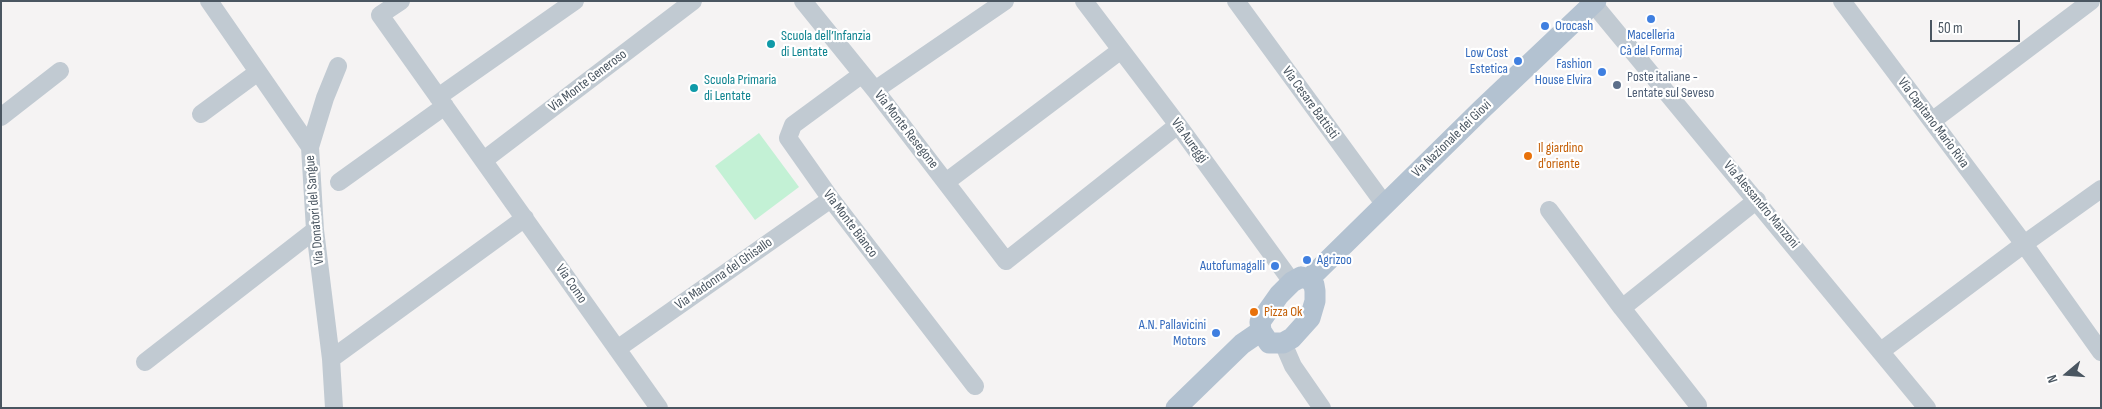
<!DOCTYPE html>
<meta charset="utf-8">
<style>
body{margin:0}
#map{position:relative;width:2102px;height:409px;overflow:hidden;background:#f5f3f3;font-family:"Sofia Sans Condensed",sans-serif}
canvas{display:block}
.frame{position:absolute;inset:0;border:2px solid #4a5661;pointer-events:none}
.north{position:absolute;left:2042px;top:349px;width:50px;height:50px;-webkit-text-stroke:4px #fff;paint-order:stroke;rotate:252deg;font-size:14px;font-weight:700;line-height:20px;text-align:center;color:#4a5661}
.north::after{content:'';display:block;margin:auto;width:18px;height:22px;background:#4a5661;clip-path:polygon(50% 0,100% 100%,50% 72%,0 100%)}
.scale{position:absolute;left:1930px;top:20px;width:90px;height:22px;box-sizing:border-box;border:2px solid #4a5661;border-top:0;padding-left:6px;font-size:15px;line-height:18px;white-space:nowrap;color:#4a5661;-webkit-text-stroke:4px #fff;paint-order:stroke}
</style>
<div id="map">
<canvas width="2102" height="409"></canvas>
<div class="frame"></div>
<div class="north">N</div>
<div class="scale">50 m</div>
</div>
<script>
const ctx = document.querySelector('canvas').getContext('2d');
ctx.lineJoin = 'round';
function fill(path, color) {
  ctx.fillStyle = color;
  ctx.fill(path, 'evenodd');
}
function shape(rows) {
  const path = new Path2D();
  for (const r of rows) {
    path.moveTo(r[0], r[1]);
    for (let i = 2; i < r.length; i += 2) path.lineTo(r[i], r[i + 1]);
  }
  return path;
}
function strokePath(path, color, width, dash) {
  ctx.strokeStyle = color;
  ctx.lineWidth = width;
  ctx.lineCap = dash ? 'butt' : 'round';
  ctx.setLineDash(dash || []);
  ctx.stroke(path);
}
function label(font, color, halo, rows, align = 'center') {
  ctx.font = font + ' "Sofia Sans Condensed",sans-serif';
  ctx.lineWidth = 4.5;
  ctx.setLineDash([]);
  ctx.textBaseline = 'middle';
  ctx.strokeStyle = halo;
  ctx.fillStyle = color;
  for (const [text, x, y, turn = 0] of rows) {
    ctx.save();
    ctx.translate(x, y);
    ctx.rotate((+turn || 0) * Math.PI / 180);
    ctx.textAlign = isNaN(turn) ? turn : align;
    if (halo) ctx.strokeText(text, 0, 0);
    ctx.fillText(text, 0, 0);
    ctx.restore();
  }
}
const green = shape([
 [759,133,799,187,755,220,715,166]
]);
const minor = shape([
 [209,1,310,147,315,230,331,359,334,408],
 [401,1,380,15,659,408],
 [803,1,875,90,1006,261,1178,125],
 [1084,1,1178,125,1292,282],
 [1236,1,1385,205],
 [1591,1,1927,408],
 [1842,1,2024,244,2101,352],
 [861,75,793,125,788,138,831,199,975,386],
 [875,90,1005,1],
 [438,97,575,1],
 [201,114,258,72],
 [1,117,60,71],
 [1932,121,2091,1],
 [310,147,325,98,338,66],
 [484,160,693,1],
 [339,182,445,106],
 [946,182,1121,50],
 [1549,210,1622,308,1698,405],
 [1622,308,1757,200],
 [1283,343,1293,366,1322,408],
 [617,349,831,199],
 [1881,351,2024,244,2101,189],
 [331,359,525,218],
 [145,362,315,230]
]);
const major = shape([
 [1301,277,1309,279,1314,285,1315,291,1315,301,1310,318,1292,338,1283,343,1269,343,1261,331,1260,322,1279,295,1292,282,1301,277],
 [1309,279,1482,109,1596,1],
 [1176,408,1242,344,1261,331]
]);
const markers = [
 [1651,19,5,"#3f7fe0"],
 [1545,26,5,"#3f7fe0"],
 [771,44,5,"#0f9aa8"],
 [1518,61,5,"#3f7fe0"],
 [1602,72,5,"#3f7fe0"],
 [1617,85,5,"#5c6f8a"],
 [694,88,5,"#0f9aa8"],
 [1528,156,5,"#e8710a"],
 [1307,260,5,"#3f7fe0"],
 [1275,266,5,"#3f7fe0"],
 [1254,312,5,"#e8710a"],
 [1216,333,5,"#3f7fe0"]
];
const shopNames = [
 ["Orocash",1555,26,"left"],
 ["Macelleria",1651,35,"center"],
 ["Cà del Formaj",1651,51,"center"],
 ["Low Cost",1508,53],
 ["Estetica",1508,69],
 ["Fashion",1592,64],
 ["House Elvira",1592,80],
 ["Agrizoo",1317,260,"left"],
 ["Autofumagalli",1265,266],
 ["A.N. Pallavicini",1206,325],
 ["Motors",1206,341]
];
const cultureNames = [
 ["Scuola dell’Infanzia",781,36],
 ["di Lentate",781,52],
 ["Scuola Primaria",704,80],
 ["di Lentate",704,96]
];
const serviceNames = [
 ["Poste italiane -",1627,77],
 ["Lentate sul Seveso",1627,93]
];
const streetNames = [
 ["Via Monte Generoso",588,81,-37],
 ["Via Cesare Battisti",1310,103,54],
 ["Via Capitano Mario Riva",1933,123,53],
 ["Via Monte Resegone",906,130,52],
 ["Via Nazionale dei Giovi",1452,139,-44],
 ["Via Aureggi",1189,141,54],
 ["Via Alessandro Manzoni",1761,205,50],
 ["Via Donatori del Sangue",315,210,-95],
 ["Via Monte Bianco",850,224,53],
 ["Via Madonna del Ghisallo",724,274,-35],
 ["Via Como",571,284,55]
];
const foodNames = [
 ["Il giardino",1538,148],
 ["d'oriente",1538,164],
 ["Pizza Ok",1264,312]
];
fill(green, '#c3f1d5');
strokePath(minor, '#c1cad2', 18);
strokePath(major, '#b3c2d1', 21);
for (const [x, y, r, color] of markers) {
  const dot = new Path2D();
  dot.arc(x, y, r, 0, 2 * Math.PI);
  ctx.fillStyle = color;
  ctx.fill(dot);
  strokePath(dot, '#fff', 2);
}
label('14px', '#366cbe', '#fff', shopNames, 'right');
label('14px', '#0d838f', '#fff', cultureNames, 'left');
label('14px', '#4e5e75', '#fff', serviceNames, 'left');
label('14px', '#4a5661', '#fff', streetNames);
label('14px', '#c56008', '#fff', foodNames, 'left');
</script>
